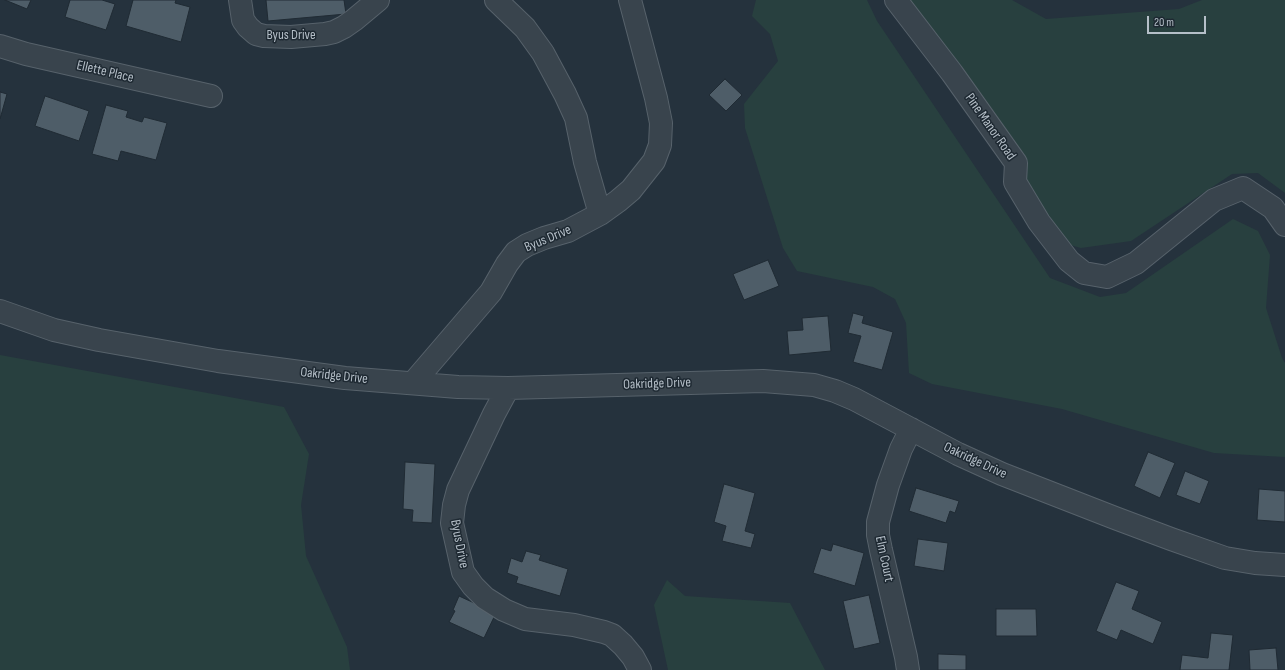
<!DOCTYPE html>
<style>
body{margin:0}
#map{position:relative;width:1285px;height:670px;overflow:hidden;background:#25323d;font-family:"Sofia Sans Condensed",sans-serif}
canvas{display:block}
.scale{position:absolute;left:1147px;top:16px;width:59px;height:18px;box-sizing:border-box;border:2px solid #b5bfc8;border-top:0;padding-left:5px;font-size:12px;line-height:14px;white-space:nowrap;color:#b5bfc8;-webkit-text-stroke:3px #1e2932;paint-order:stroke}
</style>
<div id="map">
<canvas width="1285" height="670"></canvas>
<div class="scale">20 m</div>
</div>
<script>
const ctx = document.querySelector('canvas').getContext('2d');
ctx.lineJoin = 'round';
function fill(path, color) {
  ctx.fillStyle = color;
  ctx.fill(path, 'evenodd');
}
function shape(rows) {
  const path = new Path2D();
  for (const r of rows) {
    path.moveTo(r[0], r[1]);
    for (let i = 2; i < r.length; i += 2) path.lineTo(r[i], r[i + 1]);
  }
  return path;
}
function strokePath(path, color, width, dash) {
  ctx.strokeStyle = color;
  ctx.lineWidth = width;
  ctx.lineCap = dash ? 'butt' : 'round';
  ctx.setLineDash(dash || []);
  ctx.stroke(path);
}
function label(font, color, halo, rows, align = 'center') {
  ctx.font = font + ' "Sofia Sans Condensed",sans-serif';
  ctx.lineWidth = 3;
  ctx.setLineDash([]);
  ctx.textBaseline = 'middle';
  ctx.strokeStyle = halo;
  ctx.fillStyle = color;
  for (const [text, x, y, turn = 0] of rows) {
    ctx.save();
    ctx.translate(x, y);
    ctx.rotate((+turn || 0) * Math.PI / 180);
    ctx.textAlign = isNaN(turn) ? turn : align;
    if (halo) ctx.strokeText(text, 0, 0);
    ctx.fillText(text, 0, 0);
    ctx.restore();
  }
}
const green = shape([
 [756,0,867,0,877,21,1050,278,1100,297,1126,293,1233,219,1258,231,1270,255,1266,308,1282,358,1285,363,1285,457,1214,453,1062,409,932,384,909,373,906,323,895,299,873,287,797,271,783,248,745,128,744,104,778,61,770,34,752,16],
 [907,0,1012,0,1046,19,1179,9,1202,0,1285,0,1285,193,1258,173,1232,174,1131,241,1081,248,1056,241,962,67],
 [0,355,284,407,309,454,301,505,306,556,347,647,350,670,0,670],
 [667,580,685,596,790,603,825,670,668,670,654,605]
]);
const building = shape([
 [5,0,31,0,27,9,5,0],
 [70,0,102,0,115,4,106,30,65,17,70,0],
 [133,0,176,0,175,3,190,7,181,42,126,26,133,0],
 [266,0,344,0,346,14,268,21,266,0],
 [725,79,742,95,726,111,709,95,725,79],
 [0,92,7,94,0,119,0,92],
 [45,96,89,111,79,141,35,126,45,96],
 [106,105,128,111,126,117,142,122,144,117,167,123,156,160,121,151,118,161,92,154,106,105],
 [768,260,779,286,744,300,733,274,768,260],
 [853,313,864,316,862,323,893,332,882,370,853,362,861,336,848,333,853,313],
 [828,316,831,351,789,355,787,331,803,330,802,318,828,316],
 [1148,452,1175,463,1160,498,1134,486,1148,452],
 [405,462,435,464,432,523,412,522,413,510,403,509,405,462],
 [1185,471,1209,481,1200,504,1176,495,1185,471],
 [724,484,755,493,745,531,755,534,751,548,722,541,726,526,714,522,724,484],
 [916,488,959,501,955,513,950,511,946,523,909,511,916,488],
 [1259,489,1285,491,1285,522,1257,520,1259,489],
 [918,539,948,543,944,571,914,566,918,539],
 [833,544,864,553,855,586,813,573,821,548,831,551,833,544],
 [526,551,541,555,539,560,568,569,560,596,516,583,518,577,507,573,511,558,522,562,526,551],
 [1116,582,1139,591,1132,609,1162,622,1153,644,1121,630,1117,640,1096,631,1116,582],
 [869,595,880,643,854,649,843,601,869,595],
 [459,596,496,613,484,638,449,622,455,611,453,610,459,596],
 [996,609,1036,609,1037,636,996,636,996,609],
 [1211,633,1233,635,1229,670,1180,670,1182,655,1208,658,1211,633],
 [1276,648,1278,670,1250,670,1249,650,1276,648],
 [938,654,966,655,966,670,938,670,938,654]
]);
const minor = shape([
 [240,0,243,20,248,27,256,34,264,36,291,37,325,34,334,32,344,27,354,20,378,0],
 [496,0,525,28,543,53,565,94,576,118,585,162,600,214],
 [896,0,952,73,1016,163,1015,182,1039,222,1069,261,1084,273,1107,277,1136,263,1214,200,1243,188,1273,208,1285,225],
 [0,46,26,54,211,96],
 [0,311,54,330,99,340,218,361,345,378,458,387,508,388,763,381,814,385,835,391,854,399,958,454,1002,474,1115,518,1171,539,1225,558,1255,563,1285,565],
 [413,383,491,292,507,264,516,252,527,245,544,238,568,231,600,214,618,201,631,190,654,161,660,145,661,123,656,98,630,0],
 [508,388,494,414,458,490,454,505,452,523,463,572,473,586,485,598,504,610,525,619,574,625,604,632,612,635,623,645,633,657,640,670],
 [908,670,906,657,881,550,878,535,878,522,888,485,901,449,911,429]
]);
const streetNames = [
 ["Byus Drive",291,35],
 ["Ellette Place",105,72,13],
 ["Pine Manor Road",990,127,55],
 ["Byus Drive",548,239,-23],
 ["Oakridge Drive",334,376,6],
 ["Oakridge Drive",657,384,-2],
 ["Oakridge Drive",975,461,25],
 ["Byus Drive",459,544,79],
 ["Elm Court",884,559,78]
];
fill(green, '#28403f');
fill(building, '#4e5d68');
strokePath(building, '#202b34', 1);
strokePath(minor, '#57626b', 24);
strokePath(minor, '#39444d', 22);
label('14px', '#b5bfc8', '#1e2932', streetNames);
</script>
